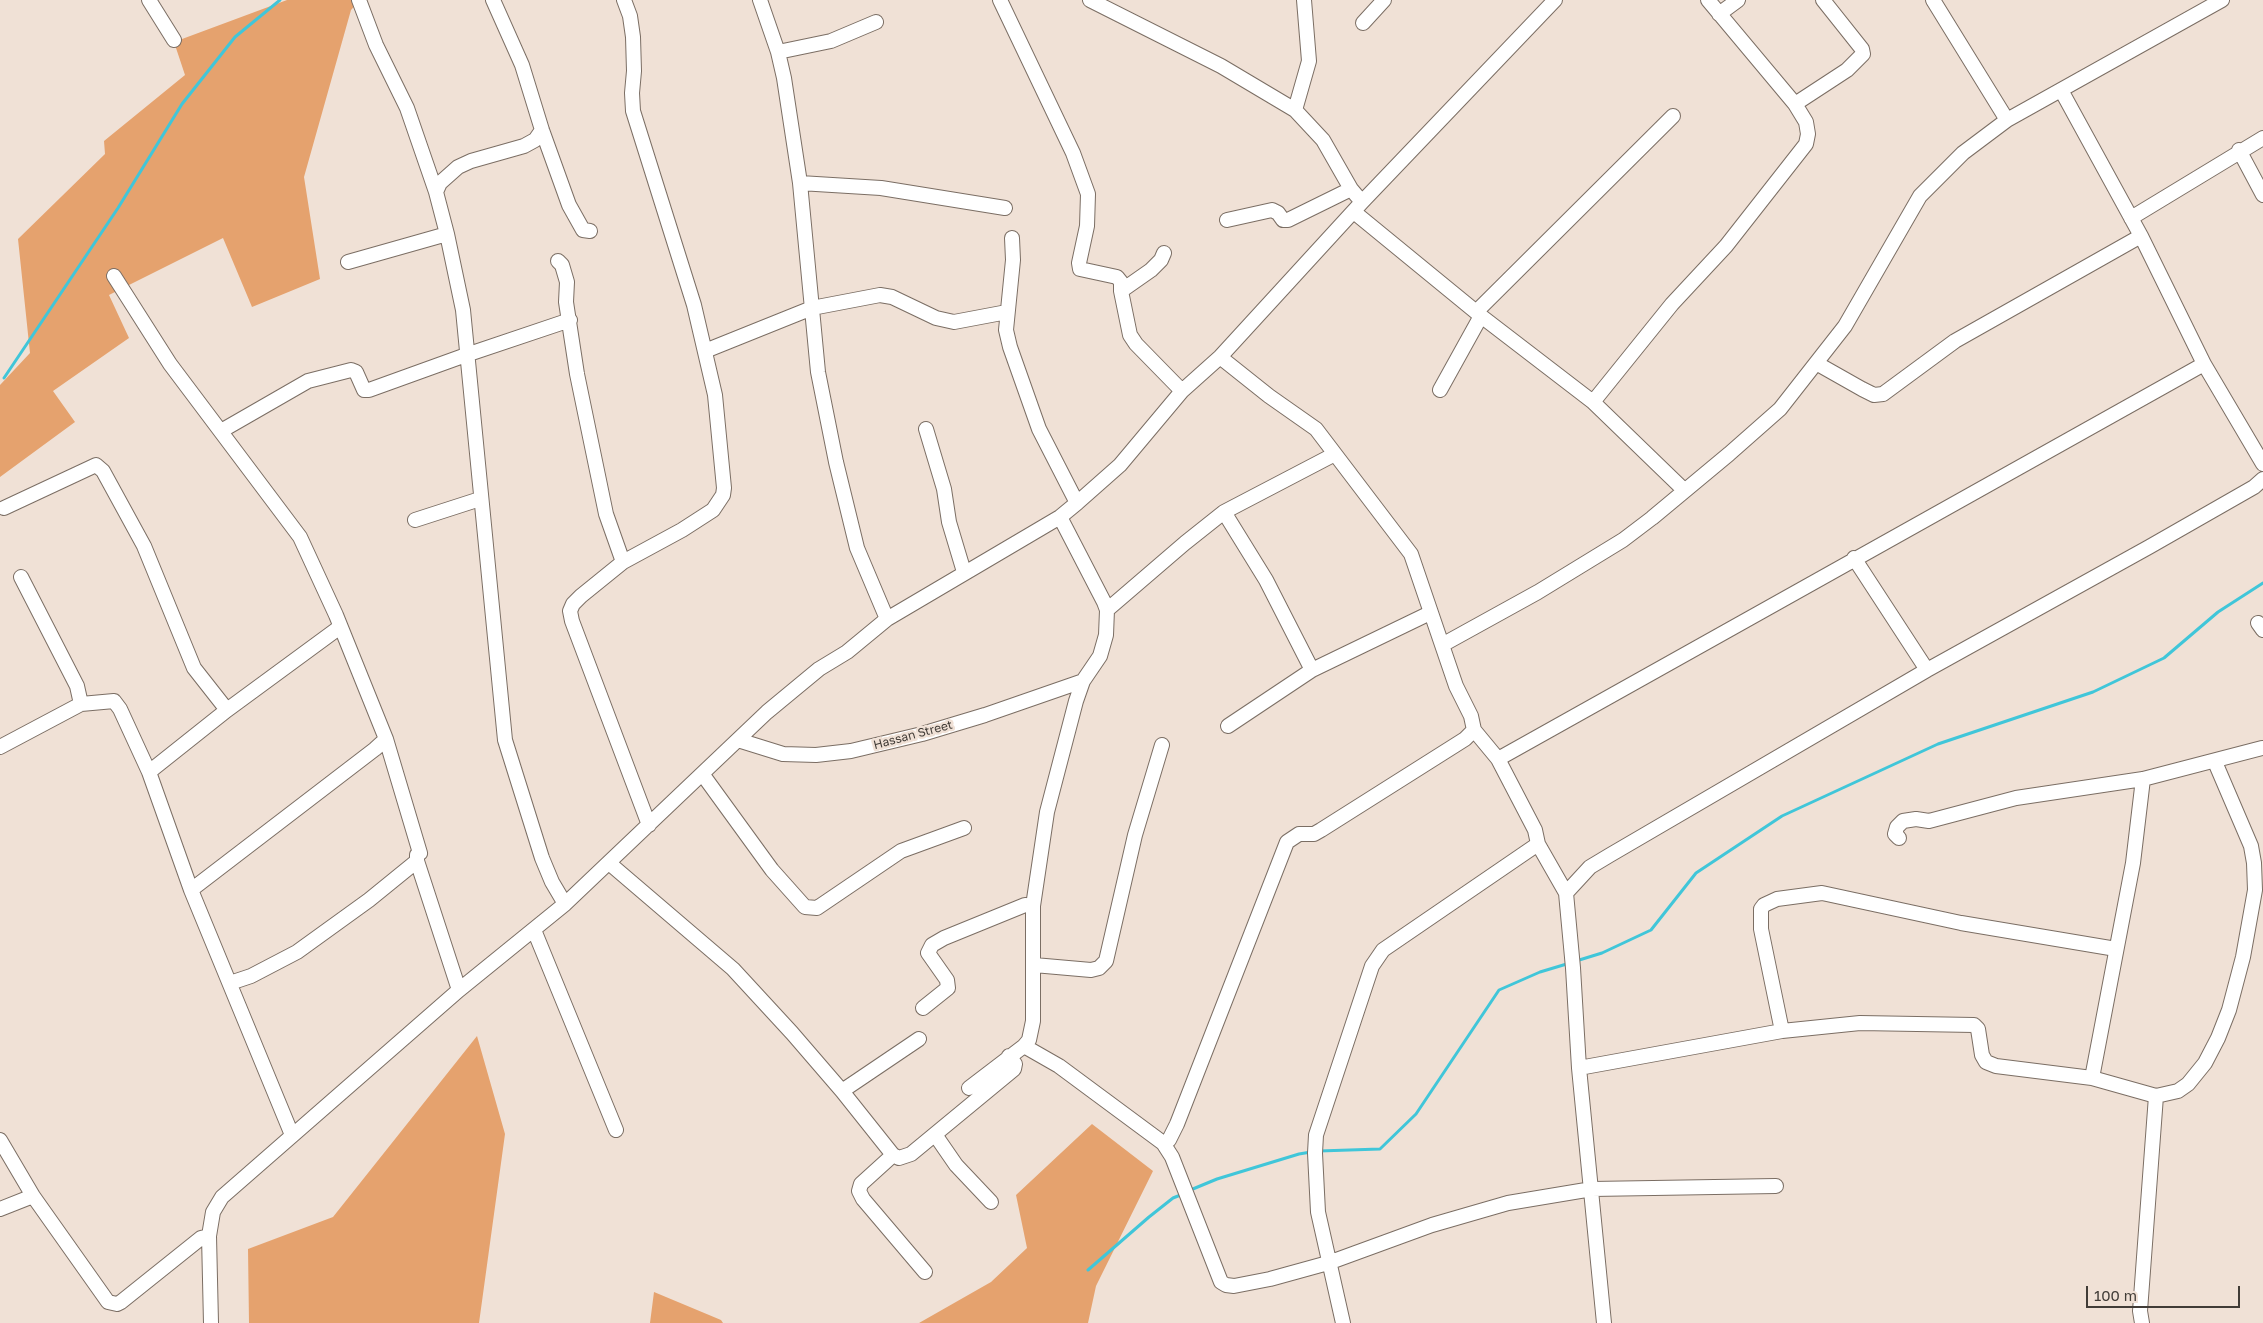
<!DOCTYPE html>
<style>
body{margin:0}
#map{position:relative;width:2263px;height:1323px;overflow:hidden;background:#f0e1d6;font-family:"Golos Text",sans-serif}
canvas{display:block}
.scale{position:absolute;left:2086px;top:1286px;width:154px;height:22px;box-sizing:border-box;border:2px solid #413c37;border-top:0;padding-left:6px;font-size:15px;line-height:18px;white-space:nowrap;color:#413c37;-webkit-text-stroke:4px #f0e1d6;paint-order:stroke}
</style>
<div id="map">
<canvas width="2263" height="1323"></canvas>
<div class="scale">100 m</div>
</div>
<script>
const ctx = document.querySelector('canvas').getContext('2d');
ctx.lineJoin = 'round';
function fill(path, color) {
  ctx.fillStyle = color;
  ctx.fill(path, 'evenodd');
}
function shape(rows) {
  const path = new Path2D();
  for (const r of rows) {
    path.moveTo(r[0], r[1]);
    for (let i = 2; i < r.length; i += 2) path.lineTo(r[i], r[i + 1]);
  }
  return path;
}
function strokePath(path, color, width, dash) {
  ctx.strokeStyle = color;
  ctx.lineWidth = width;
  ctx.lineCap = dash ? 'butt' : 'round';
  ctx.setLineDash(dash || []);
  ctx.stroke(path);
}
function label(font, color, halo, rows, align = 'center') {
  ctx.font = font + ' "Golos Text",sans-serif';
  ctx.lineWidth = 5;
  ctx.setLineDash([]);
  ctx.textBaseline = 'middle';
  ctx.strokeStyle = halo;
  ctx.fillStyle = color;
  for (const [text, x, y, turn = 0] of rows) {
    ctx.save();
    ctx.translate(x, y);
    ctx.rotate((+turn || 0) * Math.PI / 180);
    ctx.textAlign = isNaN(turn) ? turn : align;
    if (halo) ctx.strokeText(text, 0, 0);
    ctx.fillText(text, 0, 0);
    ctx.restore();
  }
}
const green = shape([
 [287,0,360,0,351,10,304,177,320,279,252,307,223,238,109,295,129,338,53,391,75,422,0,477,0,385,30,353,18,239,105,154,104,141,185,75,174,42],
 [477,1036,505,1134,479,1323,249,1323,248,1249,333,1217],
 [1092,1124,1153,1171,1096,1286,1088,1323,919,1323,991,1282,1027,1248,1016,1195],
 [654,1292,721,1320,723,1323,650,1323]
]);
const stream = shape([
 [4,378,118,208,182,104,235,37,280,0],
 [1576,961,1602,953,1651,930,1696,873,1782,816,1938,744,2093,692,2164,658,2218,612,2263,583],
 [1319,1151,1380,1149,1416,1114,1499,990,1540,972,1570,963],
 [1188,1191,1217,1179,1299,1154,1311,1152],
 [1088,1270,1149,1217,1173,1198,1183,1194]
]);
const minor = shape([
 [149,0,174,40],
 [359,0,376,45,407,108,436,192,447,234,463,310,505,740,542,858,552,882,565,904],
 [493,0,522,65,542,130,569,205,583,230,590,231],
 [624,0,630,16,633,37,634,71,632,93,633,111,694,305,715,395,724,488,723,495,713,510,682,530,623,562,581,596,573,604,570,611,572,621,649,825],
 [760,0,778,52,784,78,800,183,818,372,836,462,857,548,887,619],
 [1000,0,1073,153,1088,194,1087,226,1079,263,1080,269,1117,277,1121,282,1121,291,1130,335,1136,344,1182,391],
 [1090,0,1221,66,1295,110,1323,140,1351,189,1362,202],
 [1933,0,2007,120],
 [1719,14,1738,0],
 [1363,23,1384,0],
 [778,52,831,41,876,22],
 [2061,90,2141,236,2204,364,2263,464],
 [1795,104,1847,70,1863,54,1862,49,1823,0],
 [1295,110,1309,61,1304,0],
 [2239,150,2263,195],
 [800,183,881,188,1005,208],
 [436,192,440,183,458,167,471,161,524,146,535,140,542,130],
 [1354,212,1481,316,1593,402,1684,490],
 [2131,218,2263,138],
 [1227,220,1272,210,1278,213,1283,220,1288,220,1351,189],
 [1012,238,1013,260,1006,330,1010,347,1039,429,1077,503],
 [558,261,562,265,567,282,566,302,577,374,606,514,623,562],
 [348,262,447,234],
 [114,276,170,364,300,537,336,615,386,739,420,853,417,855,417,861,459,990],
 [1121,291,1151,270,1161,260,1164,253],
 [1476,312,1673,116],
 [705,351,812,308,880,295,892,297,936,318,954,322,1007,312],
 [1220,357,1269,396,1316,429,1411,554,1456,686,1471,716,1474,730,1498,759,1535,830,1538,844,1566,893,1573,968,1579,1068,1604,1323],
 [1816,363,1862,389,1874,395,1883,394,1955,341,2141,236],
 [1440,390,1481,316],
 [1593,402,1672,304,1726,246,1806,144,1808,134,1806,122,1795,104,1708,0],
 [926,429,944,489,949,522,964,572],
 [221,431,308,381,351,370,356,372,364,390,369,390,466,355,570,320],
 [4,508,96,465,103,471,144,546,194,668,227,710],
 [1224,512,1266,580,1312,670],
 [415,520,480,499],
 [1854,558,1927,670],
 [21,577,77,686,81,704],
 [1107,610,1185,543,1224,512,1335,454],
 [2258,623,2263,630],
 [1442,645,1538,592,1623,540,1652,518,1729,454,1780,409,1845,326,1920,196,1963,153,2007,120,2222,0],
 [1228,726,1312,670,1430,613],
 [738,740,783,754,816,755,851,751,922,734,985,715,1083,681],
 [0,747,81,704,114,701,120,709,149,772,191,890,292,1135],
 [1498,759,2204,364],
 [149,772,227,710,340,627],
 [703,775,772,870,805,907,817,908,901,851,964,828],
 [1899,838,1895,834,1897,827,1903,821,1916,819,1929,821,2016,798,2143,779,2262,748],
 [609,863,733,969,792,1033,842,1091,893,1155],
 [191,890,375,749,386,739],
 [1566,893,1590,867,1610,855,1927,670,2149,547,2254,487,2263,479],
 [534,930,616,1130],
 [1034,965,1091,970,1099,968,1106,961,1135,835,1162,745],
 [230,983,251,976,297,952,369,900,417,861],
 [923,1008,948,988,947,980,928,953,932,945,944,938,1025,905,1033,906],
 [1782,1031,1761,929,1761,909,1764,905,1777,899,1822,893,1961,923,2116,949],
 [1024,1046,1059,1066,1163,1143,1172,1157,1221,1282,1226,1285,1234,1286,1270,1279,1328,1263,1432,1225,1508,1203,1592,1189,1776,1186],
 [1579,1068,1782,1031,1860,1023,1974,1025,1978,1029,1982,1055,1986,1062,1996,1066,2092,1078,2156,1096,2178,1091,2188,1084,2205,1063,2218,1038,2229,1010,2243,957,2255,890,2254,863,2251,846,2215,762],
 [2092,1078,2133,863,2143,779],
 [969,1088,1024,1046,1029,1040,1033,1021,1033,906,1047,812,1076,701,1083,681,1100,656,1106,635,1107,610,1104,602,1060,517],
 [842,1091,919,1039],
 [936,1136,956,1165,991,1202],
 [0,1140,33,1196,108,1302,117,1304,121,1302,201,1238,209,1236],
 [1163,1143,1169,1140,1177,1124,1287,842,1299,834,1314,834,1321,830,1465,739,1474,730],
 [0,1209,33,1196],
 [925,1272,863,1199,859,1191,861,1184,893,1155,899,1158,911,1154,1014,1069,1015,1064,1009,1056],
 [211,1323,209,1236,213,1212,222,1197,459,990,565,904,767,712,819,669,847,652,887,619,1060,517,1077,503,1120,465,1182,391,1220,357,1362,202,1555,0],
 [1343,1323,1318,1212,1315,1153,1316,1135,1372,966,1383,950,1538,844],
 [2142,1323,2140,1311,2156,1096]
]);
const streetNames = [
 ["Hassan Street",913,735,-15]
];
fill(green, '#e5a26e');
strokePath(stream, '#40c6d9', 3);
strokePath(minor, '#7b6e64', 16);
strokePath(minor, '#fff', 14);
label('12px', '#413c37', '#f0e1d6', streetNames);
</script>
